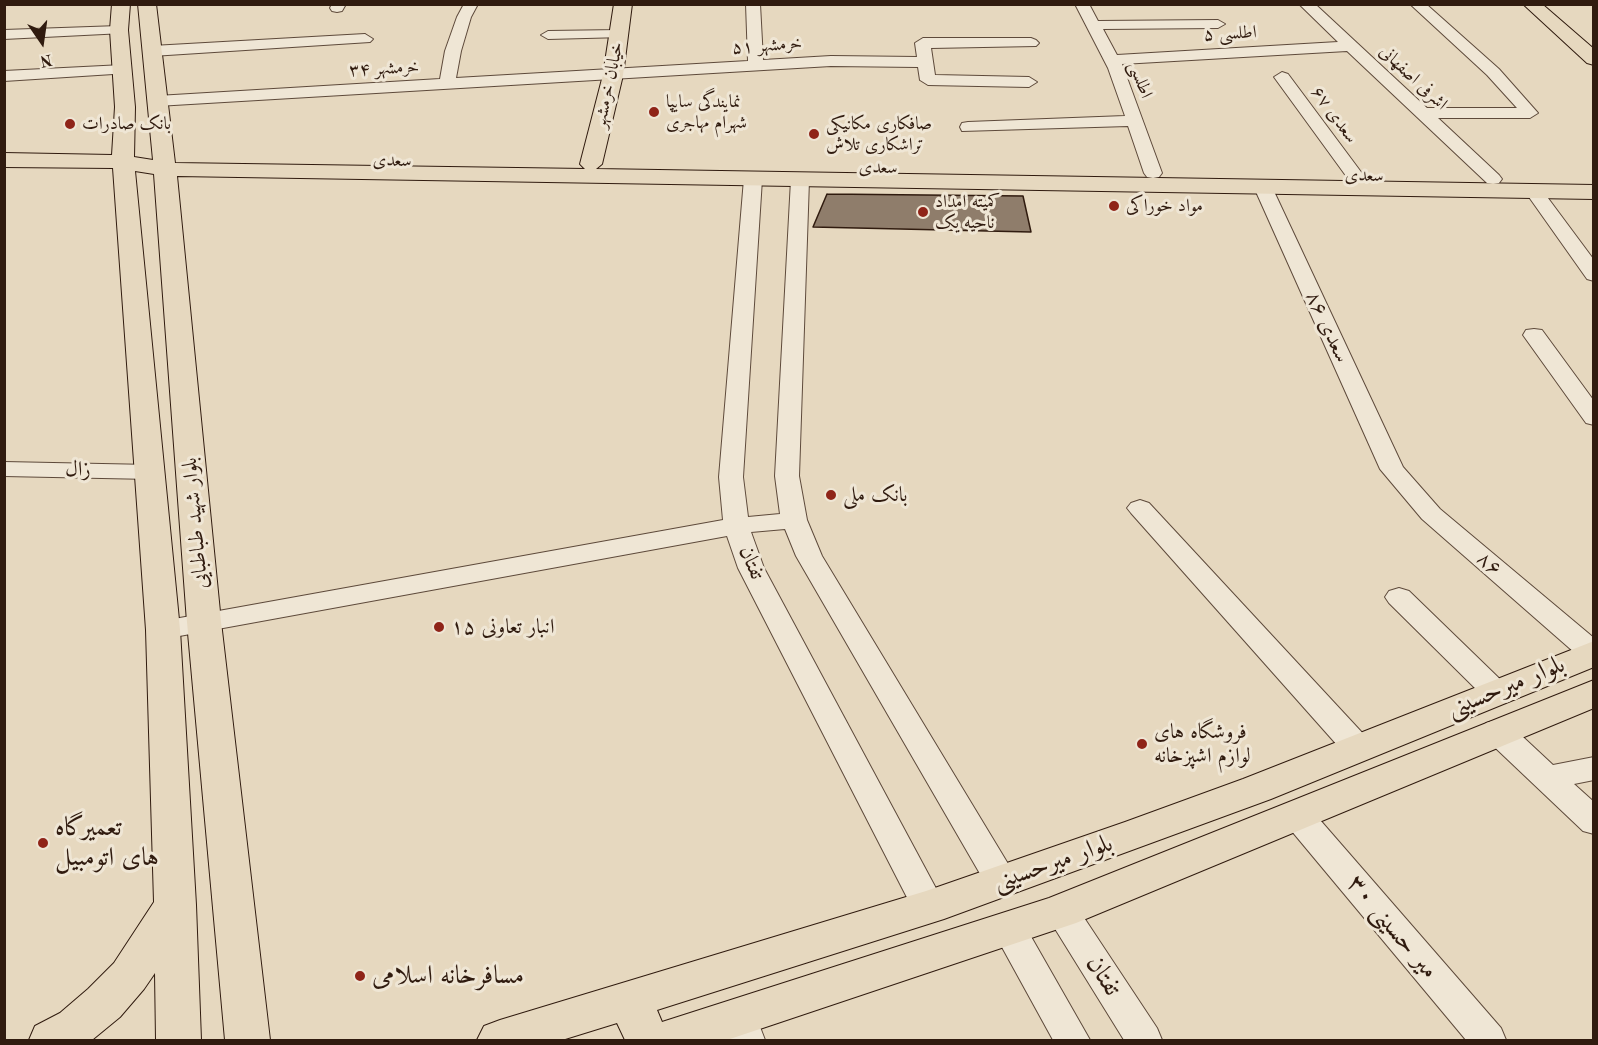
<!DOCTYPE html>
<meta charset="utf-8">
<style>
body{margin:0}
#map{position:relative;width:1598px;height:1045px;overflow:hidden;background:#e6d8bf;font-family:"Old Standard TT",serif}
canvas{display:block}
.frame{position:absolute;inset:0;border:6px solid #301b0f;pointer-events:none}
.north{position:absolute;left:12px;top:12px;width:60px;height:60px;-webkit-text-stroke:4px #efe6d5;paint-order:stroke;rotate:167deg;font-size:16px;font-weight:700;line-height:24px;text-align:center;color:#301b0f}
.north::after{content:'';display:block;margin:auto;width:21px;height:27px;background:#301b0f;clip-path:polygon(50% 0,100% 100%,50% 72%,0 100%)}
</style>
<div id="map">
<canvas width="1598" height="1045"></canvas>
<div class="frame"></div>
<div class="north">N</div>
</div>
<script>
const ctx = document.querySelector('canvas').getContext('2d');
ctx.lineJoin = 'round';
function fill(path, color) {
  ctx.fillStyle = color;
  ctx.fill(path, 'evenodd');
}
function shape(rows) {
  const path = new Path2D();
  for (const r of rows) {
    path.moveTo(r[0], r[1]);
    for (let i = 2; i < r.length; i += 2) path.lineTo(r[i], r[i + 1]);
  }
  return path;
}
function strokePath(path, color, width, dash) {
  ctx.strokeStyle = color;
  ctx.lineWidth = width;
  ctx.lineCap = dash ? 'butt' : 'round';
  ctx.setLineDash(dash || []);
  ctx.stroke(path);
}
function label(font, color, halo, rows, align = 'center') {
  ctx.font = font + ' "Old Standard TT",Amiri,serif';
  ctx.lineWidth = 6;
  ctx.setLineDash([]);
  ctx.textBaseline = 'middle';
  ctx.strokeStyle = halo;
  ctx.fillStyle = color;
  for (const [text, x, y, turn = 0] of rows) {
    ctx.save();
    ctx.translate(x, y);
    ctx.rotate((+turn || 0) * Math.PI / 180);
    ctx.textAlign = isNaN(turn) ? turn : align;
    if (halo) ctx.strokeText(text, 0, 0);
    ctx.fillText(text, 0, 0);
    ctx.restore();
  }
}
const building = shape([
 [827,194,1023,196,1031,232,813,227,827,194]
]);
const minor = shape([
 [332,4,346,4,342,11,337,12,332,11,330,8,332,4],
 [464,4,478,4,471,17,461,51,456,78,748,61,746,4,760,4,763,60,831,56,917,57,915,43,923,38,1031,38,1036,40,1039,43,1036,46,931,48,935,75,1029,77,1037,82,1029,87,928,85,920,80,918,67,831,66,157,106,149,101,157,96,440,79,445,51,457,17,464,4],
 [1075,4,1089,4,1098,21,1218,20,1225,24,1218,28,1103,29,1117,55,1338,42,1299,4,1315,4,1427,108,1517,108,1487,75,1410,4,1426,4,1499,69,1538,113,1530,118,1438,118,1499,175,1502,179,1499,183,1493,184,1487,183,1347,51,1122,64,1162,173,1159,177,1153,178,1147,177,1144,173,1128,126,962,131,960,127,962,123,968,122,1125,116,1108,68,1075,4],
 [119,26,126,30,124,33,4,39,4,30,119,26],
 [619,30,624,31,626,34,624,37,548,39,541,35,548,31,619,30],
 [365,34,373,39,370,42,152,56,144,51,152,46,365,34],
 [123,65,131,70,129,73,4,81,4,71,123,65],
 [1282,72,1288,74,1361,172,1364,176,1361,180,1349,180,1274,77,1282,72],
 [753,174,759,175,762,179,743,477,748,517,780,514,775,476,791,180,794,176,800,175,806,176,809,180,799,476,807,520,822,556,1019,882,1014,891,1002,895,990,891,796,556,785,529,751,532,764,568,946,907,941,917,929,921,917,917,738,568,727,536,163,639,153,637,149,630,153,623,163,621,723,520,719,477,744,179,747,175,753,174],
 [1262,180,1268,181,1271,185,1403,467,1440,509,1594,638,1594,663,1583,660,1422,519,1380,469,1253,185,1256,181,1262,180],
 [1533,185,1539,186,1594,260,1594,281,1587,279,1524,190,1527,186,1533,185],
 [1534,329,1542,330,1594,401,1594,425,1586,423,1523,335,1526,330,1534,329],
 [4,462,151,465,160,467,163,472,160,477,151,479,4,476,4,462],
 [1140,500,1149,503,1368,739,1372,747,1368,755,1357,758,1346,755,1131,513,1127,508,1131,503,1140,500],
 [1399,588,1409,591,1506,685,1511,692,1506,699,1496,702,1486,699,1389,603,1385,597,1389,591,1399,588],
 [1497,720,1508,723,1553,765,1594,757,1594,780,1574,784,1594,802,1594,834,1583,831,1486,739,1482,731,1486,723,1497,720],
 [1296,802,1307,805,1501,1028,1506,1040,1466,1040,1285,823,1280,814,1285,805,1296,802],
 [1061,897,1073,901,1157,1028,1162,1040,1124,1040,1044,911,1049,901,1061,897],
 [1009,915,1021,919,1090,1040,1053,1040,992,929,997,919,1009,915],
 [739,1001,752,1006,765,1040,729,1040,721,1017,726,1006,739,1001]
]);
const major = shape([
 [112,4,130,4,128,30,135,107,134,157,153,160,138,4,156,4,175,163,585,169,580,164,603,75,614,4,632,4,623,75,602,164,596,169,1594,185,1594,199,177,176,221,622,270,1040,225,1040,187,622,154,174,135,171,180,630,196,905,201,1040,156,1040,155,973,144,989,120,1017,92,1040,29,1040,35,1026,60,1013,88,989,114,963,154,902,146,630,113,168,4,167,4,153,112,155,115,107,110,30,112,4],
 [1523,4,1542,4,1594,49,1594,65,1587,63,1523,4],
 [1594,641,1594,667,1271,799,944,919,657,1010,662,1022,1049,898,1594,680,1594,708,1076,923,727,1040,625,1040,617,1023,562,1040,477,1040,484,1026,500,1020,926,891,1125,822,1243,779,1594,641]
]);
const markers = [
 [654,112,6,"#8f2418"],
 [70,124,6,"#8f2418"],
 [814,134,6,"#8f2418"],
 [1114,206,6,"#8f2418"],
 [923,212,6,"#8f2418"],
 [831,495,6,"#8f2418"],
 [439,627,6,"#8f2418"],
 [1142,744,6,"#8f2418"],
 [43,843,6,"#8f2418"],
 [360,976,6,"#8f2418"]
];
const farStreetnames = [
 ["اطلسی ۵",1230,34,-3],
 ["خرمشهر ۵۱",767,46,-4],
 ["خرمشهر ۳۴",384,69,-3],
 ["اشرفی اصفهانی",1413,78,43],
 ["اطلسی",1140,80,69],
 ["خیابان خرمشهر",609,85,-78],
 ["سعدی ۶۷",1334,115,54],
 ["سعدی",392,161,1],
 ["سعدی",878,168,1],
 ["سعدی",1364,176,1]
];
const farPoinames = [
 ["نمایندگی سایپا",666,102],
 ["شهرام مهاجری",666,123],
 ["بانک صادرات",82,124],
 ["صافکاری مکانیکی",826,124],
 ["تراشکاری تلاش",826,145],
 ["کمیته امداد",935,202],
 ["ناحیه یک",935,223],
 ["مواد خوراکی",1126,206]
];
const streetNames = [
 ["سعدی ۸۶",1327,327,65],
 ["زال",78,470,1],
 ["بلوار شهید طباطبایی",196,523,-95],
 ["تفتان",751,563,67],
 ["۸۶",1489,564,41]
];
const poiNames = [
 ["بانک ملی",843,495],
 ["انبار تعاونی ۱۵",451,627],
 ["فروشگاه های",1154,732],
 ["لوازم اشپزخانه",1154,756]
];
const nearStreetnames = [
 ["بلوار میرحسینی",1506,687,-22],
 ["بلوار میرحسینی",1053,863,-19],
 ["میر حسینی ۳۰",1392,927,50],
 ["تفتان",1103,976,57]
];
const nearPoinames = [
 ["تعمیرگاه",55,828],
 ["های اتومبیل",55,858],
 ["مسافرخانه اسلامی",372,976]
];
fill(building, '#8f7d6b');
strokePath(building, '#301b0f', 1.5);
strokePath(minor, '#5e4a3b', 2);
strokePath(major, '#301b0f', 2);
fill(minor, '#efe6d5');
fill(major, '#e6d8bf');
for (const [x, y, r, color] of markers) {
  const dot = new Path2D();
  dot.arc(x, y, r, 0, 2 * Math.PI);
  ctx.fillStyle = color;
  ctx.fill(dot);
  strokePath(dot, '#efe6d5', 2);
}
label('18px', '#301b0f', '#efe6d5', farStreetnames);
label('18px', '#301b0f', '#efe6d5', farPoinames, 'left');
label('21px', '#301b0f', '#efe6d5', streetNames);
label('21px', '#301b0f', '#efe6d5', poiNames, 'left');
label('26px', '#301b0f', '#efe6d5', nearStreetnames);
label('26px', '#301b0f', '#efe6d5', nearPoinames, 'left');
</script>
